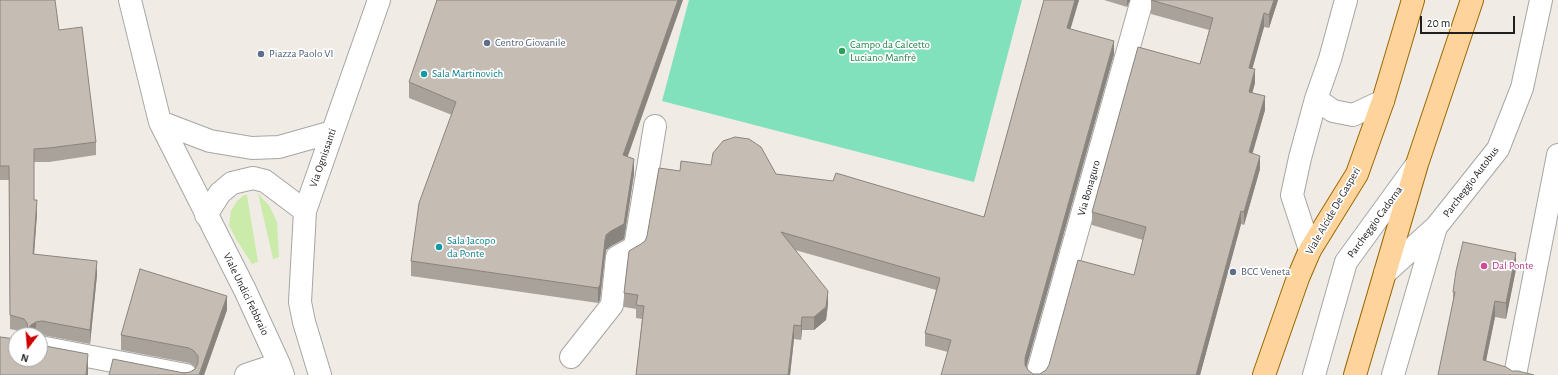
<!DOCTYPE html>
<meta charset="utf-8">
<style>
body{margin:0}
#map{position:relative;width:1558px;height:375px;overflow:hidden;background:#f0ece5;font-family:"Alegreya Sans",sans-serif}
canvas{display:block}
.north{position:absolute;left:8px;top:327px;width:40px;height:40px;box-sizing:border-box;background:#fff;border:1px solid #a5a5a5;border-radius:50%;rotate:196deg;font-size:11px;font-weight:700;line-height:16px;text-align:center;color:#1f1f1f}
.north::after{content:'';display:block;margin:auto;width:14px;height:18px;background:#ce0100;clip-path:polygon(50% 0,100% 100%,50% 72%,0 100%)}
.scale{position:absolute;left:1420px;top:16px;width:95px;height:18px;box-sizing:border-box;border:2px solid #1f1f1f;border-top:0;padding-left:5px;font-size:12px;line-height:14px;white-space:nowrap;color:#1f1f1f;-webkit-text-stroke:3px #fff;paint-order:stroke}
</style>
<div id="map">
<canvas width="1558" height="375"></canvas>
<div class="north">N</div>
<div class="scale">20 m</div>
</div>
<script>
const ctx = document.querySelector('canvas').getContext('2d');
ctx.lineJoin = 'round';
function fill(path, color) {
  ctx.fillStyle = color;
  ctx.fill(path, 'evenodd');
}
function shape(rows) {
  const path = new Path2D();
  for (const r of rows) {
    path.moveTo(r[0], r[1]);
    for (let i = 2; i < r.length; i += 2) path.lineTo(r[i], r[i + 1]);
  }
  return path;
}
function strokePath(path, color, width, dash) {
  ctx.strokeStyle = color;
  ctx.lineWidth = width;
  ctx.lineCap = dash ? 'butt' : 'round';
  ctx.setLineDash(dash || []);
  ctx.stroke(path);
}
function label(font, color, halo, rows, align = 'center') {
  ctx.font = font + ' "Alegreya Sans",sans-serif';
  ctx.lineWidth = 3.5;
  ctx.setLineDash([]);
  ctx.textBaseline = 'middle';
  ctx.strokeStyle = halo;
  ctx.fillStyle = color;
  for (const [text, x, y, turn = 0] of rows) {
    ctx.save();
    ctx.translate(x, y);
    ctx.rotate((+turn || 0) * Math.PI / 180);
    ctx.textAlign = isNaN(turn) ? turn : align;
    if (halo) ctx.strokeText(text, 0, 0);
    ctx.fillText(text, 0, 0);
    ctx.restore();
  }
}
const grass = shape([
 [258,193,270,207,277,222,279,257,273,259],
 [244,195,247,195,258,262,252,264,236,239,229,225,231,211,237,201]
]);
const pitch = shape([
 [689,0,1022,0,974,182,662,101]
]);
const minor = shape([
 [130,0,160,122,245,290,279,364,283,375],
 [1346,0,1330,59,1316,99,1333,111,1353,115,1383,101],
 [160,122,210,141,252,148,279,147,332,132],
 [206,215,220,193,232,183,253,178,265,181,305,211],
 [1310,250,1292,195,1300,158,1316,99],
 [1385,273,1436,227,1498,149,1522,88,1541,0],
 [40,347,186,375],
 [571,357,612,305,617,257,635,247,655,126],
 [246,375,279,364],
 [320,375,304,322,300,302,305,211,379,0],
 [1037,375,1142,0],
 [1314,375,1346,262,1415,167],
 [1393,375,1436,227],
 [1515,375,1558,155]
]);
const major = shape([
 [1264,375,1298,278,1310,250,1357,174,1383,101,1413,0],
 [1355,375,1417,164,1472,0]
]);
const wall = shape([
 [0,0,59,30,96,142,96,155,49,162,34,162,34,200,37,214,34,254,97,275,90,344,42,335,25,335,24,332,10,329,9,180,0,180],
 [1044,0,1079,0,1070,29,1114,54,1026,367,1028,370,1033,374,1040,374,1046,370,1134,275,1143,240,1092,225,1092,212,1200,64,1209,30,1151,14,1151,0,1278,0,1269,28,1264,27,1252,68,1255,83,1252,93,1265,110,1252,153,1260,169,1244,225,1241,224,1200,375,941,375,948,352,925,346,925,333,936,290,795,250,828,304,826,320,814,330,802,330,801,340,794,339,790,375,636,375,642,319,636,318,636,309,624,307,624,293,641,244,645,241,680,171,776,174,984,217],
 [1104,0,1130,0,1127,7],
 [409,82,628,157,634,174,624,239,611,246,606,250,605,256,600,300,598,303,411,276,411,261,452,115,409,98],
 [1516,269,1506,319,1495,317,1486,361,1438,375,1453,302,1453,292],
 [227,310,204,375,109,375,190,372,195,369,196,368,194,366,189,363,121,350,121,335]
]);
const shadedWall = shape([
 [678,0,683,0,623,170,623,155],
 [1075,0,1079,0,1067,41,1067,28],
 [1127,0,1130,0,1127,7],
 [1274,0,1278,0,1269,28,1269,15],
 [1264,13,1264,27,1249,81,1249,68],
 [1114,41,1114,54,1025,372,1025,358],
 [1255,69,1255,83,1249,105,1249,92],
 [1265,96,1265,110,1249,166,1249,152],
 [1260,156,1260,169,1244,225,1244,212],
 [634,159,634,174,624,239,611,246,606,250,605,256,600,300,598,303,598,288,605,240],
 [37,200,37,214,33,268,33,254],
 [1241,211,1241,224,1200,375,1196,375],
 [1516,253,1516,269,1506,319,1506,303],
 [97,261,97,275,90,344,90,330],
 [828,291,828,304,826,320,814,330,814,317],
 [227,296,227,310,204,375,199,375],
 [1495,301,1495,317,1483,375,1483,360],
 [802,317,802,330,801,340,801,326],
 [36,322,36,335,28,335,28,329,31,325],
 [794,325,794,339,790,375,788,375],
 [88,354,88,375,86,375]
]);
const building = shape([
 [0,0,55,0,59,30,82,27,96,142,49,148,34,149,34,200,37,200,33,254,97,261,90,330,42,321,36,322,31,325,28,329,27,323,24,319,10,315,9,166,0,166,0,0],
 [437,0,678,0,623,155,634,159,624,224,611,231,606,235,605,240,600,285,598,288,411,261,419,203,456,102,409,82,437,0],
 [1044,0,1075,0,1067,28,1114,41,1025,358,1025,365,1028,370,1033,374,1040,374,1046,370,1049,365,1078,260,1134,275,1146,227,1092,212,1138,47,1200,64,1213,18,1151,0,1274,0,1269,15,1264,13,1249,68,1255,69,1249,92,1265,96,1249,152,1260,156,1244,212,1241,211,1196,375,941,375,951,340,925,333,940,278,781,232,828,291,826,307,814,317,802,317,801,326,794,325,788,375,636,375,644,306,636,305,638,295,624,293,629,251,641,244,645,241,647,236,659,168,680,171,681,161,711,165,713,153,723,141,735,137,749,139,761,147,776,174,833,181,836,173,984,217,1044,0],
 [1463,242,1516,253,1506,303,1495,301,1483,360,1506,367,1512,371,1518,371,1534,375,1438,375,1455,292,1453,292,1456,271,1463,242],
 [140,269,227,296,199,375,109,375,113,359,184,373,190,372,195,369,198,363,198,356,194,351,189,348,121,335,140,269],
 [28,330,28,335,25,335,26,335,28,330],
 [0,337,16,339,16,359,40,359,40,345,88,354,86,375,0,375,0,337]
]);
const markers = [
 [487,43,4,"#5c6f8a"],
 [842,51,4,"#2e9e5b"],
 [261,54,4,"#5c6f8a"],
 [424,74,4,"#0f9aa8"],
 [439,247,4,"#0f9aa8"],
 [1484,266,4,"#d1479c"],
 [1233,272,4,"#5c6f8a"]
];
const serviceNames = [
 ["Centro Giovanile",495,43],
 ["Piazza Paolo VI",269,54],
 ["BCC Veneta",1241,272]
];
const leisureNames = [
 ["Campo da Calcetto",850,45],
 ["Luciano Manfrè",850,58]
];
const cultureNames = [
 ["Sala Martinovich",432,74],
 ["Sala Jacopo",447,241],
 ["da Ponte",447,254]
];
const streetNames = [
 ["Via Ognissanti",323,158,-71],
 ["Parcheggio Autobus",1471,182,-53],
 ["Via Bonaguro",1089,188,-74],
 ["Viale Alcide De Gasperi",1333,211,-60],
 ["Parcheggio Cadorna",1375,222,-54],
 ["Viale Undici Febbraio",246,294,64]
];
const hotelNames = [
 ["Dal Ponte",1492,266]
];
fill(grass, '#caebaa');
fill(pitch, '#81e1bc');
strokePath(minor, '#a6a6a6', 24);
strokePath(major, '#9a6800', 24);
strokePath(minor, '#fff', 22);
strokePath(major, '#fed49c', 22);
fill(wall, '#a9a29b');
fill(shadedWall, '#8a847e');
fill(building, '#c5bcb4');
strokePath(building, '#8a847e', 1);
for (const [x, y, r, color] of markers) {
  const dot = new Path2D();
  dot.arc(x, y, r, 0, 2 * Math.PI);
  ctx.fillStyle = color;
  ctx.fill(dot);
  strokePath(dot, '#fff', 1.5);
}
label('11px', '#4e5e75', '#fff', serviceNames, 'left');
label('11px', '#27864d', '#fff', leisureNames, 'left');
label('11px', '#0d838f', '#fff', cultureNames, 'left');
label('11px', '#1f1f1f', '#fff', streetNames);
label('11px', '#b23c85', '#fff', hotelNames, 'left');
</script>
